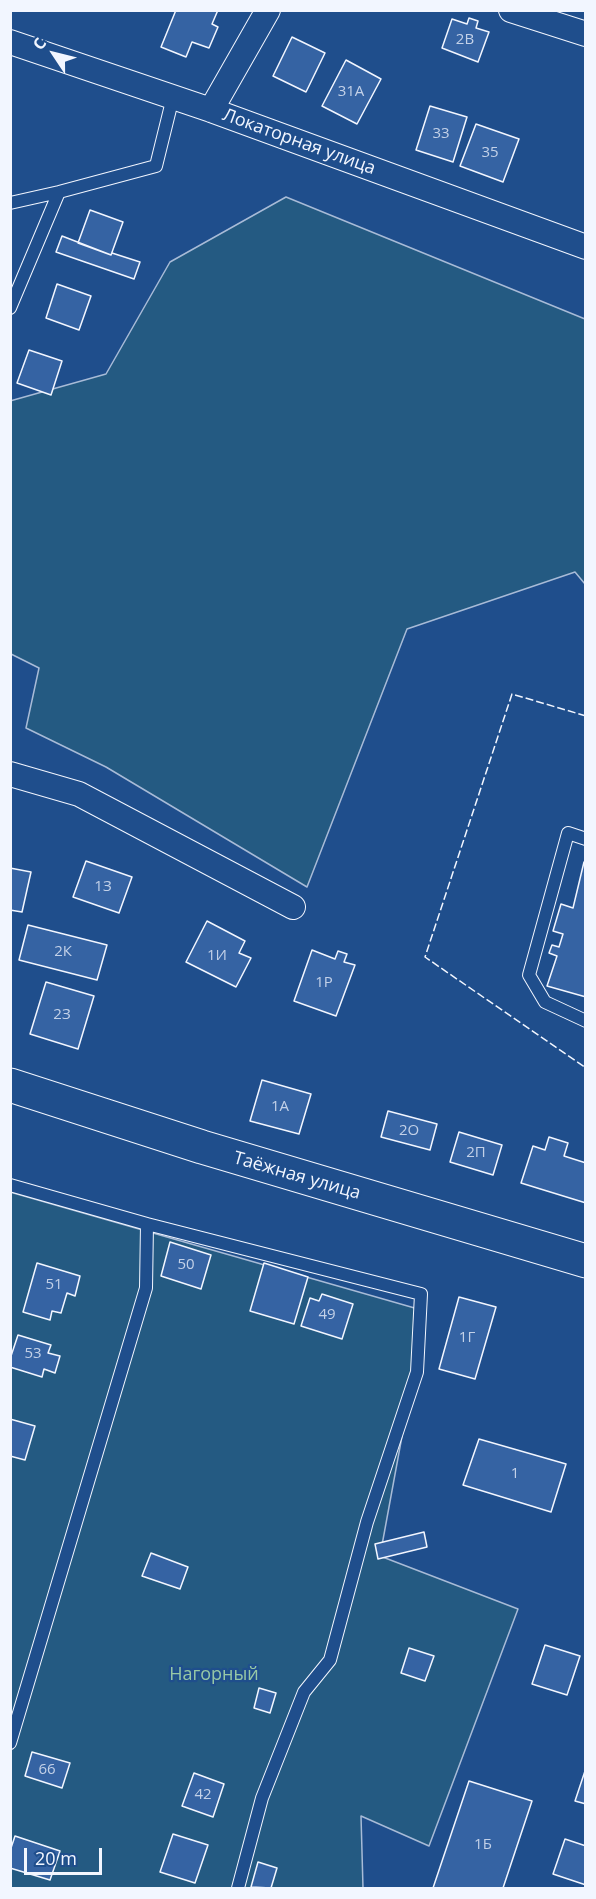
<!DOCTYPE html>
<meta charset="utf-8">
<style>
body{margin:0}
#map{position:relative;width:596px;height:1899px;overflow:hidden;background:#1f4e8c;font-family:"Open Sans",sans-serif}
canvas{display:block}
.frame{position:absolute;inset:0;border:12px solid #f2f6ff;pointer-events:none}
.north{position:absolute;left:24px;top:24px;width:60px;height:60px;-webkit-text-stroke:4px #1f4e8c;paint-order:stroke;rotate:305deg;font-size:16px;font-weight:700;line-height:24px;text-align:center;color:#f2f6ff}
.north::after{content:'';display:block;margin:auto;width:21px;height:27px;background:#f2f6ff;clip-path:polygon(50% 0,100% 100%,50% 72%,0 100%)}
.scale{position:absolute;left:24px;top:1848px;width:78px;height:27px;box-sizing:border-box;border:3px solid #f2f6ff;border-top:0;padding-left:8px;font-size:18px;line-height:21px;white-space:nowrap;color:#f2f6ff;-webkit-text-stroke:4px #1f4e8c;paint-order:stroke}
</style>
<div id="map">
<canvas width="596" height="1899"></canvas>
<div class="frame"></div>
<div class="north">С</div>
<div class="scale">20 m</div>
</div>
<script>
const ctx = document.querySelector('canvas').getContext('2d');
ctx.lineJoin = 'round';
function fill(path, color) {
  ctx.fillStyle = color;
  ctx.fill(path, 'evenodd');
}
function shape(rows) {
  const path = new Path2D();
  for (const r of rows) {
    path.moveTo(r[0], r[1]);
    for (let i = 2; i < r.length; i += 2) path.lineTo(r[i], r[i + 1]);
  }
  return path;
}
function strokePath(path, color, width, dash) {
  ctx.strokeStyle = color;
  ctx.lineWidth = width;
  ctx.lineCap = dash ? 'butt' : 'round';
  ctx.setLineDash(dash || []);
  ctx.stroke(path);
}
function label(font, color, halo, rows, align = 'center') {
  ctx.font = font + ' "Open Sans",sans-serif';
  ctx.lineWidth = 4.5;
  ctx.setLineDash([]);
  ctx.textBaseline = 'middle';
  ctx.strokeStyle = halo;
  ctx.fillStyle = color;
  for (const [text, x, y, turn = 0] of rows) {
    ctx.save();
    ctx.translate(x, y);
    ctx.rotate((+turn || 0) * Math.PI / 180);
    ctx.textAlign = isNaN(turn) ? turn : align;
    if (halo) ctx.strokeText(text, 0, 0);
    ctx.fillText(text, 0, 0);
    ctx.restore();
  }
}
const green = shape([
 [286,197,585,319,585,584,575,572,407,629,307,887,106,767,26,728,39,668,11,654,10,401,106,374,170,262,286,197],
 [10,1192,425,1311,380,1556,518,1609,429,1846,361,1816,363,1888,11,1888,10,1192]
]);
const building = shape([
 [176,10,218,10,212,24,218,27,209,48,192,42,186,57,161,47,176,10],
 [469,18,478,21,476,28,489,32,478,62,442,48,452,19,467,24,469,18],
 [292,37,325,53,306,92,273,76,292,37],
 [346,60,381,79,357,124,322,106,346,60],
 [430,106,467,117,453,162,416,150,430,106],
 [476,124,519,139,503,182,460,166,476,124],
 [90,210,123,222,111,255,78,243,90,210],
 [62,236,111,255,112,253,140,262,134,279,56,252,62,236],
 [57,284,91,296,79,330,46,318,57,284],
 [29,350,62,361,51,395,17,383,29,350],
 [86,861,132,877,119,913,73,897,86,861],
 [584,862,586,862,586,997,547,986,557,956,549,953,552,945,559,947,563,934,553,931,561,904,573,908,584,862],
 [10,868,31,872,22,912,10,910,10,868],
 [207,921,245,941,239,953,251,958,236,987,186,962,207,921],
 [28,925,107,945,97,980,19,960,28,925],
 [312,950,335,959,338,951,347,954,344,962,355,965,336,1016,294,1001,312,950],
 [46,982,94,996,78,1049,30,1034,46,982],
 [262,1080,311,1094,299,1134,250,1121,262,1080],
 [388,1111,437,1124,430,1150,381,1137,388,1111],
 [459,1132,502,1145,493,1175,450,1162,459,1132],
 [549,1137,568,1143,564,1156,586,1163,586,1203,521,1183,533,1146,545,1150,549,1137],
 [170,1242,211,1255,201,1289,161,1276,170,1242],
 [37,1263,80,1276,75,1296,67,1293,61,1313,52,1311,50,1320,23,1312,37,1263],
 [264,1263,308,1277,294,1324,250,1311,264,1263],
 [322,1294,353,1304,342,1339,301,1326,310,1298,319,1301,322,1294],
 [459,1297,496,1307,475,1379,439,1369,459,1297],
 [18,1335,51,1345,48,1353,60,1356,55,1373,44,1369,42,1377,10,1367,10,1359,18,1335],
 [10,1419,35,1426,25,1460,10,1456,10,1419],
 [479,1439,566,1464,551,1512,463,1485,479,1439],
 [424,1532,427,1547,378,1559,375,1544,424,1532],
 [151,1553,188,1567,180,1589,142,1576,151,1553],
 [545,1645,580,1656,567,1695,532,1684,545,1645],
 [409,1648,434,1656,425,1681,401,1673,409,1648],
 [259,1688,276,1693,270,1713,254,1708,259,1688],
 [32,1752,70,1763,62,1788,25,1776,32,1752],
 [586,1768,586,1804,575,1801,586,1768],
 [194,1773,224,1784,213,1817,182,1806,194,1773],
 [469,1781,532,1801,503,1888,433,1888,469,1781],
 [173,1834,208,1845,195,1883,160,1872,173,1834],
 [15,1836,60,1851,50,1880,10,1868,10,1851,15,1836],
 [565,1839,586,1846,586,1885,553,1874,565,1839],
 [258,1862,277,1868,271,1888,251,1887,258,1862]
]);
const lane = shape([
 [10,203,59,192,156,166,173,97],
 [10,308,59,192],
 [586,839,568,833,529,975,545,1002,586,1021],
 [10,1185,147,1224,146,1288,10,1743],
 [147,1224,421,1294,417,1372,367,1522,330,1660,304,1692,262,1798,238,1888]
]);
const street = shape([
 [511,10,586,34],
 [10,42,211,110,586,247],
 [211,110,268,10],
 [10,774,79,794,293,907]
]);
const secondary = shape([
 [10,1085,202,1147,586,1261]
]);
const fence = shape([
 [586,716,512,694,425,957,586,1068]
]);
const numberNames = [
 ["2В",465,40],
 ["31А",351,92],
 ["33",441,134],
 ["35",490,153],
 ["1З",103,887],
 ["2К",63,952],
 ["1И",217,956],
 ["1Р",324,983],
 ["2З",62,1015],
 ["1А",280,1107],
 ["2О",409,1131],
 ["2П",476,1153],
 ["50",186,1265],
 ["51",54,1285],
 ["49",327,1315],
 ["1Г",467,1338],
 ["53",33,1354],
 ["1",515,1474],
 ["66",47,1770],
 ["42",203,1795],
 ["1Б",483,1845]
];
const streetNames = [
 ["Локаторная улица",299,142,20],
 ["Таёжная улица",297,1176,16]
];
const parkNames = [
 ["Нагорный",214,1675]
];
fill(green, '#245a82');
strokePath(green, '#a8bbd7', 1.5);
fill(building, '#3563a3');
strokePath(building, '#f2f6ff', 1.5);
strokePath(lane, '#f2f6ff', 14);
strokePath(street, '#f2f6ff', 26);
strokePath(secondary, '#f2f6ff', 35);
strokePath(lane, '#1f4e8c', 12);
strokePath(street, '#1f4e8c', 24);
strokePath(secondary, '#1f4e8c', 33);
strokePath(fence, '#f2f6ff', 1.5, [8, 3]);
label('15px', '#c3d1e8', null, numberNames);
label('18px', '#f2f6ff', '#1f4e8c', streetNames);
label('18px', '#97c8a6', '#1f4e8c', parkNames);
</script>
